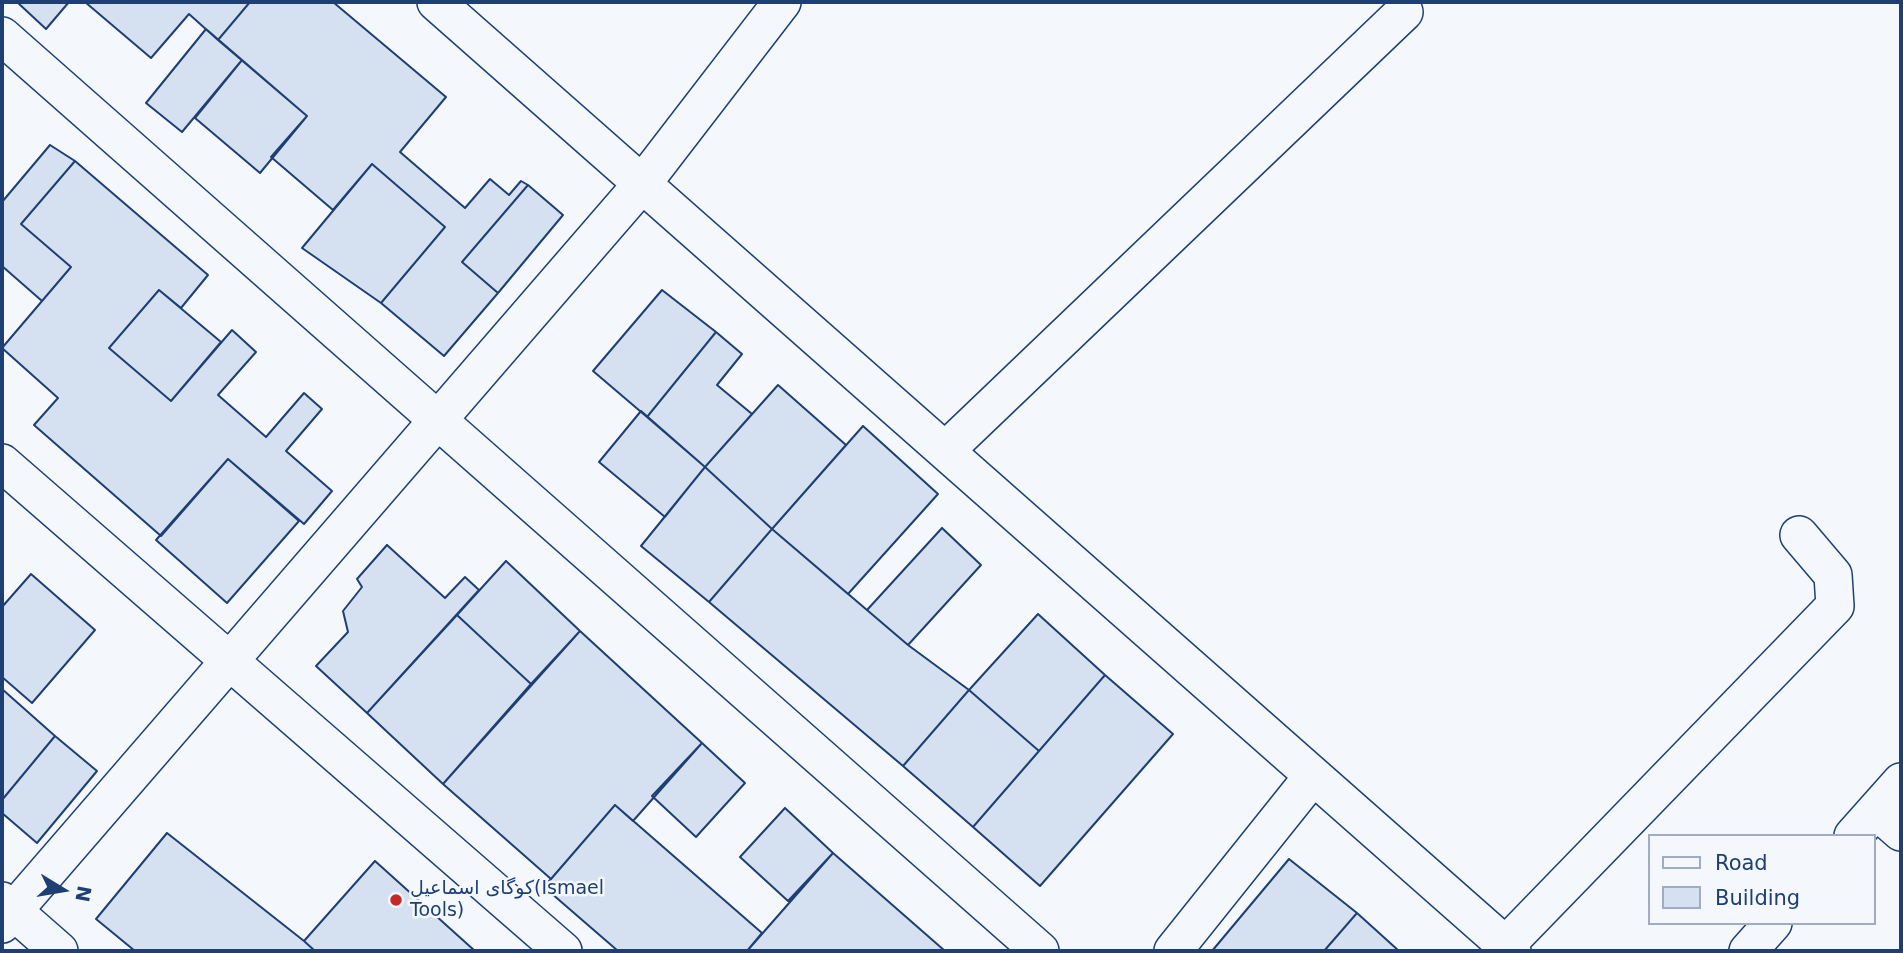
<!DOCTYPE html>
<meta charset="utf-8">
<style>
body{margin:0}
#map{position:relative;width:1903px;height:953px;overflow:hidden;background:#f4f7fb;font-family:"DejaVu Sans",sans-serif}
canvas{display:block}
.frame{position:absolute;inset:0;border:4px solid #1d3f73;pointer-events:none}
.legend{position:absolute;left:1648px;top:834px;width:228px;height:91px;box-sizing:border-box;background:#f4f7fb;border:2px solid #9eadc5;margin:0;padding:9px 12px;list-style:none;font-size:21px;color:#1d3f73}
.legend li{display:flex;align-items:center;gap:14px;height:35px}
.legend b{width:35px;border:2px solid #9eadc5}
.north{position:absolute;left:28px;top:855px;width:70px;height:70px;-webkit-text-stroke:5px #f4f7fb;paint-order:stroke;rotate:101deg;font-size:19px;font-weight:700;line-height:28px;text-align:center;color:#1d3f73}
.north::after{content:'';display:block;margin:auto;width:24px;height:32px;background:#1d3f73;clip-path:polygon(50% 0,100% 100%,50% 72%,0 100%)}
</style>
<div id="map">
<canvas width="1903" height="953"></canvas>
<div class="frame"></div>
<ul class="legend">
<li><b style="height:9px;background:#f4f7fb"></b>Road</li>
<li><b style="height:19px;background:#d5e0f0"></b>Building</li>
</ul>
<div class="north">N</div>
</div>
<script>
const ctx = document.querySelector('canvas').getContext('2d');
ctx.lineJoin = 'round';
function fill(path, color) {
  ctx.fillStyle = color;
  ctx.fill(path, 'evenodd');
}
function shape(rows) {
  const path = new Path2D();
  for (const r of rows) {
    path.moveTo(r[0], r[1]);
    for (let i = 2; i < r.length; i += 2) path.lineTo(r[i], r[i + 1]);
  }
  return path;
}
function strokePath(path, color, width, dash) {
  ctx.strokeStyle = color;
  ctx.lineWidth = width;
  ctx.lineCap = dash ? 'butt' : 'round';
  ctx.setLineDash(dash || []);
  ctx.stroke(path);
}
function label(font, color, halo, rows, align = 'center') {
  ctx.font = font + ' "DejaVu Sans",Vazirmatn,sans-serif';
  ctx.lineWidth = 5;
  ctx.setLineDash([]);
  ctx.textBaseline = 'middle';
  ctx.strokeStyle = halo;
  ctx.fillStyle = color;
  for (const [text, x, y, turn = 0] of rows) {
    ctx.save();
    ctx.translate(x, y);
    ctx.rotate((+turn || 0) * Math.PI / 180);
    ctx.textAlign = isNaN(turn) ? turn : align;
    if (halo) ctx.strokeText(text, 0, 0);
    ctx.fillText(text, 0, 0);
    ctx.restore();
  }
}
const building = shape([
 [17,2,69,2,46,29,17,2],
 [85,2,250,2,218,40,189,14,151,58,85,2],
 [250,2,333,2,446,97,400,152,465,208,490,179,509,195,521,181,528,185,462,262,498,293,444,356,381,303,445,227,372,164,333,210,271,157,307,116,218,40,250,2],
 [206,29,242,60,182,132,146,103,206,29],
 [242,60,307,116,260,173,195,118,242,60],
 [50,145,75,161,21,224,71,267,42,301,2,266,2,202,50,145],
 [75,161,208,275,181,308,159,290,109,348,171,401,232,330,256,352,218,395,266,437,304,393,322,409,286,451,332,491,304,524,228,459,161,536,34,425,58,398,2,348,71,267,21,224,75,161],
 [372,164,445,227,381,303,302,248,372,164],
 [528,185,563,215,498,293,462,262,528,185],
 [159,290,221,342,171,401,109,348,159,290],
 [662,290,716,332,647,417,593,371,662,290],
 [716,332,742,354,717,385,752,414,705,467,647,417,716,332],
 [778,385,846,445,772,529,705,467,778,385],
 [641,411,705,467,665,517,599,462,641,411],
 [863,426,938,494,848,594,772,529,863,426],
 [228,459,299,521,227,603,156,540,228,459],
 [705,467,772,529,709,602,641,546,705,467],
 [942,528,981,565,908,645,867,610,942,528],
 [772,529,908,645,969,690,903,766,709,602,772,529],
 [387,545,445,598,465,577,479,590,367,713,316,666,348,632,343,611,362,587,357,579,387,545],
 [506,561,580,631,531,684,457,615,506,561],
 [31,574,95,630,32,703,2,677,2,607,31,574],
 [1038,614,1105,675,1039,751,969,690,1038,614],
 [457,615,531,684,443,784,367,713,457,615],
 [580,631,702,743,633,821,615,805,551,879,443,784,580,631],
 [1105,675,1173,734,1040,886,973,827,1105,675],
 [2,689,55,736,2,800,2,689],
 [969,690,1039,751,973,827,903,766,969,690],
 [55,736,97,771,37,843,2,813,2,800,55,736],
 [702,743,745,783,696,837,652,796,702,743],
 [615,805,762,933,747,951,618,951,544,887,615,805],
 [785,808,833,853,788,901,740,857,785,808],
 [167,833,304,941,315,951,135,951,96,919,167,833],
 [833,853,945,951,747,951,833,853],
 [1289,859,1357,913,1324,951,1212,951,1289,859],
 [375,861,475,951,315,951,304,941,375,861],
 [1357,913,1399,951,1324,951,1357,913]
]);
const minor = shape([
 [436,2,1512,951],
 [2,36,1040,951],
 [945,451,1404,12],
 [2,463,563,951],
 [1876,810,1901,832],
 [1853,836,1901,782],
 [2,901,59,951],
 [2,924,642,184,782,2],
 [1505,946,1835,606,1833,575,1799,535],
 [1173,951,1313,776],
 [1748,951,1773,923]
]);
const markers = [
 [396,900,7,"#c62828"]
];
const poiNames = [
 ["كوگای اسماعیل(Ismael",410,889],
 ["Tools)",410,911]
];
fill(building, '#d5e0f0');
strokePath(building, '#1d3f73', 2);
strokePath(minor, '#1d3f73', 40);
strokePath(minor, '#f4f7fb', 37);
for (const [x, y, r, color] of markers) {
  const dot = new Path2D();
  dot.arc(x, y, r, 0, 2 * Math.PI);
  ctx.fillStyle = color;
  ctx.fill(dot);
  strokePath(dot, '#f4f7fb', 2.5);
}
label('19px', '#1d3f73', '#f4f7fb', poiNames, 'left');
</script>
